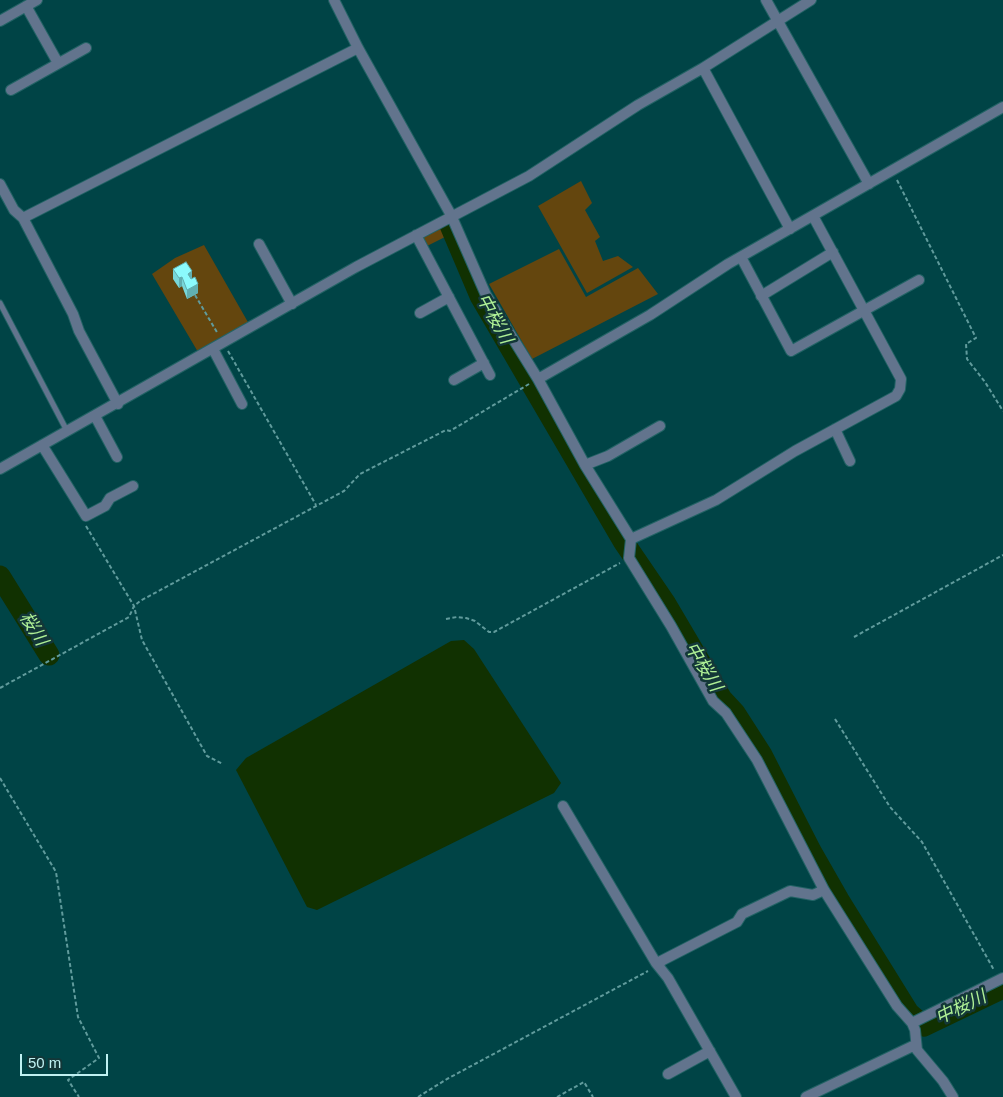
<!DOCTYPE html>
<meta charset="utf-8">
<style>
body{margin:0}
#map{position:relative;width:1003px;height:1097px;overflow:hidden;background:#004446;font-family:Arial,sans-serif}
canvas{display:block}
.scale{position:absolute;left:20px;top:1054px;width:88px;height:22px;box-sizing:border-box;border:2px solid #bff1f2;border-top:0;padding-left:6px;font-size:15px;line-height:18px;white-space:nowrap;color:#bff1f2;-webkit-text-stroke:4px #133738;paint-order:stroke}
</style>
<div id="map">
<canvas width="1003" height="1097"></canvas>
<div class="scale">50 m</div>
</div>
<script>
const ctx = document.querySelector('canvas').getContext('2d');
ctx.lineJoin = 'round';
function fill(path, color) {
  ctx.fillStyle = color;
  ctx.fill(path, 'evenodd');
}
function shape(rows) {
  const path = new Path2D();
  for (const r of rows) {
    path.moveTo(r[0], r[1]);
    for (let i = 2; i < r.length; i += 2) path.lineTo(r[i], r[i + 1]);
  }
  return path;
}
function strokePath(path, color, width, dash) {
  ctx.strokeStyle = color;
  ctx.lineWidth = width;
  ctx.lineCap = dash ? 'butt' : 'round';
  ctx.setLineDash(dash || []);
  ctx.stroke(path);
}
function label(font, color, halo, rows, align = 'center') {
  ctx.font = font + ' Arial,"Noto Sans JP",sans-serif';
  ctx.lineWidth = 5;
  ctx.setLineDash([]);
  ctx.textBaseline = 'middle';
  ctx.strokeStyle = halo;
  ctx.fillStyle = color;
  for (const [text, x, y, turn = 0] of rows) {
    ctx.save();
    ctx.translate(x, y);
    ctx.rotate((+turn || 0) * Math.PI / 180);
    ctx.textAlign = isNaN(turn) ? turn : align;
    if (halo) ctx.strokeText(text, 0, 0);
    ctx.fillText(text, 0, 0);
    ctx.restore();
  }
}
const green = shape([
 [581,181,592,203,585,210,600,237,595,241,603,261,618,256,633,267,587,293,538,206],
 [444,223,449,235,427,246,420,235],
 [204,245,249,324,198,352,152,274,175,258],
 [559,249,586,297,638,268,658,294,532,359,489,284]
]);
const water = shape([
 [464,640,474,649,561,783,554,793,317,910,307,907,236,770,246,758,451,641]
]);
const river = shape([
 [449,223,480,296,623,541,666,604,722,699,735,713,762,755,811,851,839,900,909,1013,924,1026,1003,988],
 [0,576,49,655]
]);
const path = shape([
 [897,180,976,338,966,344,967,359,985,382,1003,411],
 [195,295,218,334],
 [228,351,316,505],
 [86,526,134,606,142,640,207,756,223,764],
 [446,619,457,617,466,618,475,621,489,632,494,632,620,563],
 [854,637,1003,555],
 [0,688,129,617,134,606,140,601,344,491,360,474,446,430,450,431,529,384],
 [835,719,890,807,922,842,994,970],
 [0,778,56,872,78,1017,99,1058,68,1080,79,1097],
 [418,1097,447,1079,648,971],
 [557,1097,584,1082,593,1097]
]);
const service = shape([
 [0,303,67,431]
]);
const minor = shape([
 [334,0,358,48,451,215,486,295,538,379,585,465,631,539,629,558,671,626,713,701,726,713,757,760,824,890,897,1006,912,1023,915,1030,917,1050,943,1081,953,1097],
 [766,0,869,184],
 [26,6,58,63],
 [0,21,37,0],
 [703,68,790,229],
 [11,90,86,48],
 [0,184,14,210,23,218,73,314,79,331,118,404],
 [23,218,358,48],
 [416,235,490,375],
 [259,244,292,304],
 [741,257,791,351,919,280],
 [761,296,833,252],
 [420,313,449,297],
 [213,349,242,404],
 [538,379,650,315,728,264,1003,107],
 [454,380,484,363],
 [95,416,117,457],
 [835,429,850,461],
 [42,445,86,516,105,506,110,498,133,486],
 [585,465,608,456,660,426],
 [0,469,356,267,529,176,638,105,703,68,811,0],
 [631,539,716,500,795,451,896,396,900,389,901,379,813,216],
 [563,806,656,963,668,978,736,1097],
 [659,966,661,961,737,922,742,914,790,891,813,895,824,890],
 [912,1023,1003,978],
 [668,1074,710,1051],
 [806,1097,915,1045]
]);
const wall = shape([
 [173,269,192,278,198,293,187,299,182,286,179,288,173,279]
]);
const shadedWall = shape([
 [192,271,192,281,188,274],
 [182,277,182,286,179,288,179,278],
 [198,284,198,293,187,299,187,290]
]);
const building = shape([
 [186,262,192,271,188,274,191,279,195,277,198,284,187,290,182,277,179,278,173,269,186,262]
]);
const waterNames = [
 ["中桜川",494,319,61],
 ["桜川",33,629,58],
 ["中桜川",703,667,59],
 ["中桜川",961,1008,-26]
];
fill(green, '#64460e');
fill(water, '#113101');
strokePath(river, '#113101', 21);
strokePath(service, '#226365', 7);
strokePath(minor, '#226365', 12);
strokePath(path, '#609b9c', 2, [4, 2.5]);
strokePath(service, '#62748d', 5);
strokePath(minor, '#62748d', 10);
fill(wall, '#78d7d9');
fill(shadedWall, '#61afb0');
fill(building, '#8bfafc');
strokePath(building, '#61afb0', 1);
label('italic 18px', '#aff096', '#133738', waterNames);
</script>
